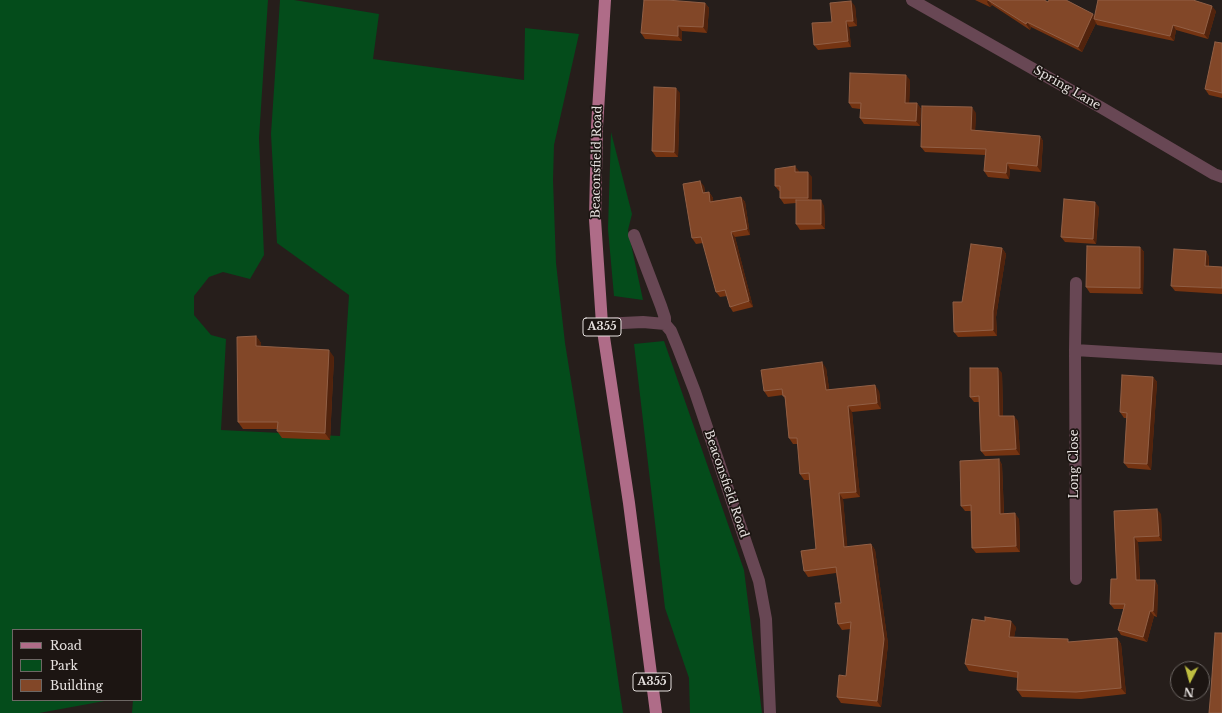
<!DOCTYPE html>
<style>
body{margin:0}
#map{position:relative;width:1222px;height:713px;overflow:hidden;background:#261e1b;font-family:"Libre Baskerville",serif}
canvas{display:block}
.legend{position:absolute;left:12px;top:629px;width:130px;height:72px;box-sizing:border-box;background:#1c1512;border:1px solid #6d6764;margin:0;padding:5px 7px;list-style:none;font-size:12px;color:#e6e1df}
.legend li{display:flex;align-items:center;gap:8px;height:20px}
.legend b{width:20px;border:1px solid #6d6764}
.north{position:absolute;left:1170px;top:661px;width:40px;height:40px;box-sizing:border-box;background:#1c1512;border:1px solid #6d6764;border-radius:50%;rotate:186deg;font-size:11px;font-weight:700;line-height:16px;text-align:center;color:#e6e1df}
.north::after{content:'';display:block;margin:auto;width:14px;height:18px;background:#bfbe41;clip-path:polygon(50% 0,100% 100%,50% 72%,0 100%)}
</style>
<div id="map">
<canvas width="1222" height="713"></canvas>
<ul class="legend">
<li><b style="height:5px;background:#af6c88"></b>Road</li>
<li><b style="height:11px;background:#044c1b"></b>Park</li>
<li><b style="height:11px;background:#824728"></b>Building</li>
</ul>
<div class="north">N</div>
</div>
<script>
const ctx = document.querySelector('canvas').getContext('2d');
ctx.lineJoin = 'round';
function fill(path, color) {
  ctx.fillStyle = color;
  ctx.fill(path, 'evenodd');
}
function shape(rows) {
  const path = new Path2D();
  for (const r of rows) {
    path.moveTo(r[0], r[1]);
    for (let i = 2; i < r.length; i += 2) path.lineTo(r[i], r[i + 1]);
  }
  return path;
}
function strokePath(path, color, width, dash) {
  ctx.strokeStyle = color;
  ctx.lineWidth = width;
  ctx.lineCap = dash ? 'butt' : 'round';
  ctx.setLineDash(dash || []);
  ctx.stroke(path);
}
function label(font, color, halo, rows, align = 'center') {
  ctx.font = font + ' "Libre Baskerville",serif';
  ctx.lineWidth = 3.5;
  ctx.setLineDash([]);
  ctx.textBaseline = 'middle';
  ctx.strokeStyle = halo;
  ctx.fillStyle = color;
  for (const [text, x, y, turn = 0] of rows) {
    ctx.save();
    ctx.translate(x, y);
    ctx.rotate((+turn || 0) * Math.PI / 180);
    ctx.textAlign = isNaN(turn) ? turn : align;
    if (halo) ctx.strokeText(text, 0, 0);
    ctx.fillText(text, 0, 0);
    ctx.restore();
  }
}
const green = shape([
 [0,0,268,0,259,138,264,255,250,279,223,272,209,277,194,296,194,315,211,335,226,339,221,430,340,436,349,295,277,243,271,134,280,0,294,0,379,14,373,59,524,80,525,28,579,34,554,145,553,180,556,263,565,343,608,610,623,713,132,713,133,700,141,700,141,630,13,630,13,700,110,700,39,713,0,713],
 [611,132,632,214,628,230,643,300,614,296,608,229],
 [664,341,744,570,762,713,690,713,689,678,665,608,634,344]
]);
const street = shape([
 [912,0,1102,108,1214,174,1222,177],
 [634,235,661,306,665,318,665,324],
 [1076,283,1075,350,1222,359],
 [602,324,643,322,665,324,671,331,678,348,695,392,759,581,766,619,770,713],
 [1075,350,1076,579]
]);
const primary = shape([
 [605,0,597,127,595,219,602,324,629,503,656,713]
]);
const wall = shape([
 [975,0,1044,0,1048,2,1094,16,1216,11,1208,39,1176,30,1174,41,1097,25,1096,23,1082,52,1031,27,1030,30,992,5,990,7],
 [705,3,709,8,707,33,682,31,682,41,645,39,641,33],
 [855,6,857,26,849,27,851,47,818,50,814,45,832,22],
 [1222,43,1222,98,1209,95,1205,89],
 [910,80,909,103,917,103,921,109,920,126,864,124,860,118,860,109,852,108,849,103],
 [680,93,678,157,656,157,652,151],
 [976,113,975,130,1040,136,1043,141,1041,172,1010,169,1009,179,988,177,984,171,985,155,925,152,921,147],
 [799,172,812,177,812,200,824,206,825,229,800,230,796,224,796,203,784,204,780,198,780,191,779,191,775,186],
 [704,186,705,193,709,192,713,198,713,201,741,197,745,202,750,235,735,237,753,307,733,312,730,307,727,296,720,297,716,292,703,243,696,244,692,238],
 [1099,207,1096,244,1065,242,1061,237],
 [1140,247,1144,252,1143,294,1090,293,1086,287],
 [1002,248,1006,254,996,317,997,336,958,337,954,332,962,302],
 [1206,251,1209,257,1209,266,1222,267,1222,294,1175,291,1171,286],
 [256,336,261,343,261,346,334,357,330,440,282,438,277,431,277,429,243,429,238,422],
 [826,368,829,389,879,391,881,409,852,412,860,497,843,499,847,547,871,544,875,550,888,644,881,707,841,703,837,697,846,676,851,629,842,630,838,624,841,603,836,573,808,577,804,571,816,549,809,480,804,480,800,474,798,444,793,444,789,438,785,399,783,395,768,397,764,391],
 [1002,373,1003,416,1018,421,1020,455,985,456,981,451,979,402,974,402,970,397],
 [1153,377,1157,382,1151,470,1128,468,1124,463,1127,418,1124,418,1120,412],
 [999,459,1002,465,1004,513,1019,519,1020,552,976,553,972,548,971,511,965,511,961,506],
 [1114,511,1161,514,1162,541,1138,542,1140,580,1155,580,1158,586,1157,617,1154,616,1147,642,1121,635,1118,630,1124,609,1114,609,1110,604,1117,579],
 [1016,627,1014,637,1070,642,1117,638,1121,644,1126,694,1081,699,1022,697,1017,690,1018,678,969,671,965,664]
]);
const shadedWall = shape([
 [988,0,992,5,990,7,987,2],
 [851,1,855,6,857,26,853,21],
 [705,3,709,8,707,33,703,27],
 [1212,6,1216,11,1208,39,1204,34],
 [1093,14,1097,20,1094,19,1096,23,1082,52,1078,47],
 [846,21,849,27,851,47,848,41],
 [1027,22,1031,27,1030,30,1026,24],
 [1173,25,1176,30,1174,41,1170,36],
 [678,26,682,31,682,41,678,36],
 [906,75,910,80,909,108,905,103],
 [676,88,680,93,678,157,674,152],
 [917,103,921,109,920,126,916,121],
 [972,107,976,113,975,135,971,130],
 [1040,136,1043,141,1041,172,1037,166],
 [1007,163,1010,169,1009,179,1006,173],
 [795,166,799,171,799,177,795,172],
 [808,172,812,177,812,203,808,198],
 [700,181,704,186,706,199,703,193],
 [709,192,713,198,714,207,710,202],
 [741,197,745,202,750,235,747,229],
 [821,200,824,206,825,229,821,224],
 [1095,202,1099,207,1096,244,1093,239],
 [731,232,735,237,753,307,749,301],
 [1140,247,1144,252,1143,294,1140,288],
 [1002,248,1006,254,996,317,997,336,993,330,993,311],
 [1206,251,1209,257,1208,271,1205,266],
 [256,336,261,343,261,353,256,346],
 [329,350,334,357,330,440,325,433],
 [822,362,826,368,830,395,826,390],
 [998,368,1002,373,1003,422,999,416],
 [1153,377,1157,382,1151,470,1147,464],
 [875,385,879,391,881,409,877,403],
 [848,406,852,412,860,497,856,492],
 [1014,416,1018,421,1020,455,1016,449],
 [999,459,1002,465,1004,519,1000,514],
 [839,493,843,499,848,553,844,547],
 [1157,509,1161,514,1162,541,1159,536],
 [1015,513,1019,519,1020,552,1016,546],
 [1134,537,1138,542,1140,585,1136,580],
 [871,544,875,550,888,644,881,707,877,701],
 [1155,580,1158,586,1157,617,1153,611],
 [1150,611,1154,616,1147,642,1143,637],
 [1011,621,1016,627,1013,643,1009,637],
 [1117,638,1121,644,1126,694,1121,688]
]);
const building = shape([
 [644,0,667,0,705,3,703,27,678,26,678,36,641,33,644,0],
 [988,0,1044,0,1048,2,1049,0,1066,0,1093,14,1078,47,1027,22,1026,24,988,0],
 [1098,0,1193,0,1212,6,1204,34,1173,25,1170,36,1094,19,1098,0],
 [851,1,853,21,846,21,848,41,814,45,812,23,832,22,830,3,851,1],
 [1215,42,1222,43,1222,93,1205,89,1215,42],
 [850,73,906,75,905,103,917,103,916,121,860,118,861,103,849,103,850,73],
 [654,87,676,88,674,152,652,151,654,87],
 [922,106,972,107,971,130,1040,136,1037,166,1007,163,1006,173,984,171,986,149,921,147,922,106],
 [795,166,795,172,808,172,808,198,780,198,780,186,775,186,775,169,795,166],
 [700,181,703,193,709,192,710,202,741,197,747,229,731,232,749,301,730,307,725,290,716,292,701,237,692,238,683,184,700,181],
 [1064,199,1095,202,1093,239,1061,237,1064,199],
 [796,200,821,200,821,224,796,224,796,200],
 [971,244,1002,248,993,311,993,330,954,332,953,302,962,302,971,244],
 [1087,246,1140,247,1140,288,1086,287,1087,246],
 [1174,249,1206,251,1205,266,1222,267,1222,288,1171,286,1174,249],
 [256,336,256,346,329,350,325,433,277,431,278,422,238,422,237,337,256,336],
 [822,362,826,390,875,385,877,403,848,406,856,492,839,493,844,547,871,544,884,639,877,701,837,697,839,675,846,676,851,622,838,624,835,603,841,603,836,567,804,571,801,551,816,549,809,473,800,474,797,438,789,438,785,396,783,396,782,389,764,391,761,370,822,362],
 [970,368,998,368,999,416,1014,416,1016,449,981,451,979,396,970,397,970,368],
 [1122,375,1153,377,1147,464,1124,463,1127,413,1120,412,1122,375],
 [999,459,1000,514,1015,513,1016,546,972,548,971,505,961,506,960,461,999,459],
 [1157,509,1159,536,1134,537,1136,580,1155,580,1153,611,1150,611,1143,637,1118,630,1125,604,1110,604,1111,579,1117,579,1114,511,1157,509],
 [985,617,1011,621,1009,637,1068,639,1068,642,1117,638,1121,688,1076,692,1017,690,1018,672,965,664,972,619,985,621,985,617],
 [1215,633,1222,633,1222,713,1209,713,1211,690,1215,633]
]);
const shields = [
 [602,327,38],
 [652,682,38]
];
const shieldNames = [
 ["A355",602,327],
 ["A355",652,682]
];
const streetNames = [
 ["Spring Lane",1067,88,30],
 ["Beaconsfield Road",597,162,-89],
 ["Long Close",1075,464,-90],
 ["Beaconsfield Road",726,484,71]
];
fill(green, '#044c1b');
strokePath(street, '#684754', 12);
strokePath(primary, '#af6c88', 12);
fill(wall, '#753412');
fill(shadedWall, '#51230d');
fill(building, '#824728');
strokePath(building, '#915f45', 1);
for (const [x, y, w] of shields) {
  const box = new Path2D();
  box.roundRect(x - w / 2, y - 9, w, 18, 3);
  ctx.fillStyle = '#1c1512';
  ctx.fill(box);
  strokePath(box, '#e6e1df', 1);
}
label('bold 11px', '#e6e1df', null, shieldNames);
label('12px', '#e6e1df', '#1c1512', streetNames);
</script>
